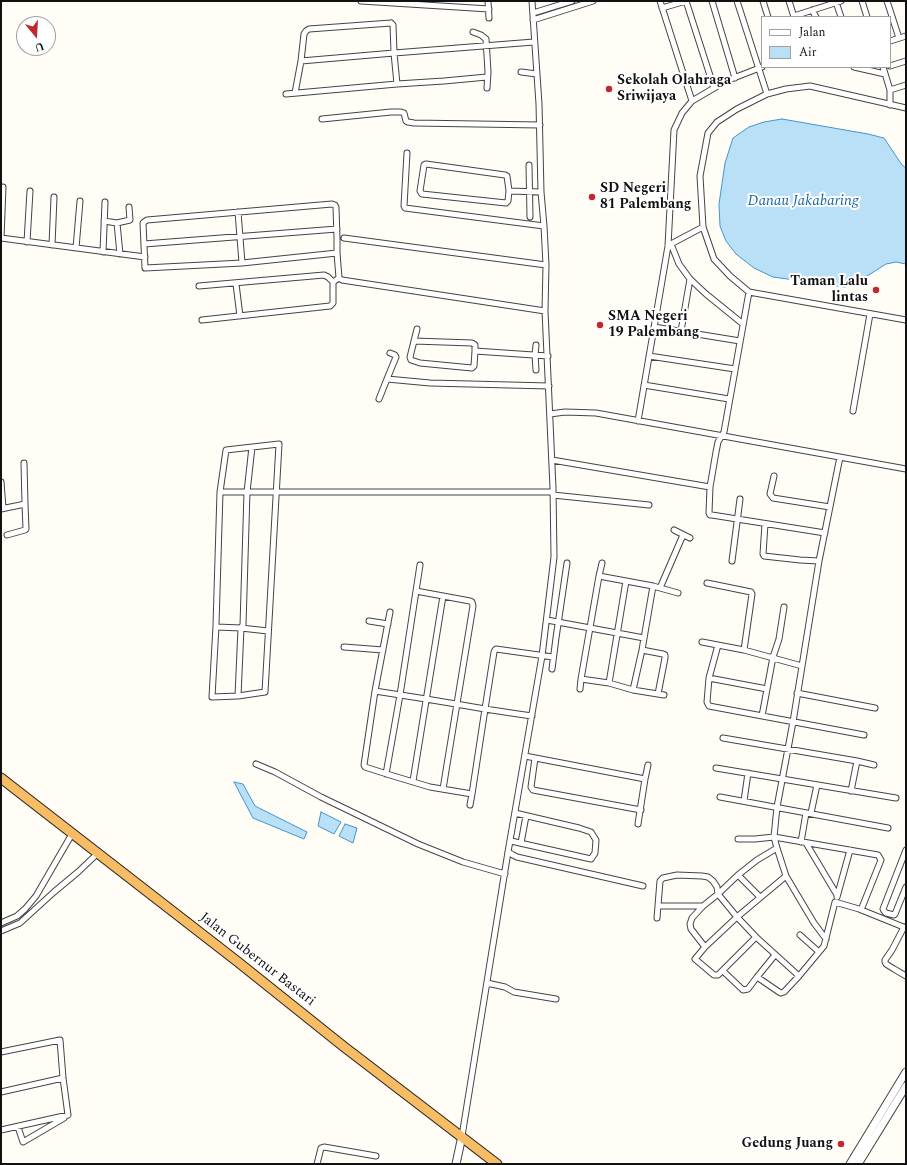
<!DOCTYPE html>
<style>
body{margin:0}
#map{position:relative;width:907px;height:1165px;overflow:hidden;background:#fffdf5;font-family:Spectral,serif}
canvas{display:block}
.frame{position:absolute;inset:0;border:2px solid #111;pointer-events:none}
.legend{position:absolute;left:761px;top:16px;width:130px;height:52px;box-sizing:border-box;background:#fff;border:1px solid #a0a0a0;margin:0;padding:5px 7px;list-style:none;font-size:12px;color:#111}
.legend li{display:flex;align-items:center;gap:8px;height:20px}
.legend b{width:20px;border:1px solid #a0a0a0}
.north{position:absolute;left:16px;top:16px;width:40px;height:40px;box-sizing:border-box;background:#fff;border:1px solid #a0a0a0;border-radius:50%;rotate:162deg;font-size:11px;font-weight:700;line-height:16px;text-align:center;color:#111}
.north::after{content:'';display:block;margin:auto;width:14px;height:18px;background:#c4262e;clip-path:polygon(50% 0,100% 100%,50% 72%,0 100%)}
</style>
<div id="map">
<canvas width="907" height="1165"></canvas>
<div class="frame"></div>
<ul class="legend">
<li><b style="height:5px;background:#fff"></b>Jalan</li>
<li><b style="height:11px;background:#b9e0f7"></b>Air</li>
</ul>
<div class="north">U</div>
</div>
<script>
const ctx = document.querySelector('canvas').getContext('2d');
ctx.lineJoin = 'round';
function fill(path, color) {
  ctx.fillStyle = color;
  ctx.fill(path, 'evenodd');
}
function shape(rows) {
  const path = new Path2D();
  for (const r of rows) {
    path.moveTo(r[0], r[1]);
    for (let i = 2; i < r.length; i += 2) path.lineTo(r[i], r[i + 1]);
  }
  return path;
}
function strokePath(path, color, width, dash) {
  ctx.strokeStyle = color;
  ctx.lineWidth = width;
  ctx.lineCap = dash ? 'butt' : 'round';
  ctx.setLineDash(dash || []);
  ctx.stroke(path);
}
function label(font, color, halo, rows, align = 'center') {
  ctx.font = font + ' Spectral,serif';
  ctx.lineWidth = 4;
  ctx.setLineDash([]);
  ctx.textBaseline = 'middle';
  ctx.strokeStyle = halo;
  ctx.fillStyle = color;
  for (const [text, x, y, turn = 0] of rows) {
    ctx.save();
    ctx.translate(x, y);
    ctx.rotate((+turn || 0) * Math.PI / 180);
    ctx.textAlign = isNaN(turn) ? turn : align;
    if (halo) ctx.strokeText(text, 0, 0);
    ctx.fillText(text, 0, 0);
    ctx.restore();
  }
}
const water = shape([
 [782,119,868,134,884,138,902,165,906,168,906,264,896,262,886,264,856,283,845,287,773,277,754,268,736,254,726,241,720,226,719,204,725,163,733,138,749,127,764,122,782,119],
 [234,782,243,784,255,806,307,832,304,839,253,818,234,782],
 [321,812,341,822,334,834,318,826,321,812],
 [345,824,357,828,353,843,339,836,345,824]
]);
const minor = shape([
 [361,1,489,9],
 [488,1,489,18],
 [660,1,692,101],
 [686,1,714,88],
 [712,1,735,78],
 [737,1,767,94],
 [763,1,768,17],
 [789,1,794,17],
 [862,1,867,17],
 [887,1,899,38],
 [836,2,841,17],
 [662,8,686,1],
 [812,10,816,17],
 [533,13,572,1],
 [794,16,841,1],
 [533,20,593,1],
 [391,23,393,25,394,53,301,61,304,34,306,31,309,29,391,23],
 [473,32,481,35,486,39,488,72,487,88],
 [890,41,906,36],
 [890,66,906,61],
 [854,67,885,74],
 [883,67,890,90,890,105],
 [521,72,537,74],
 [397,84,444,81,487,77],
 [890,90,906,85],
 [295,93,301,61],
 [286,94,397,84,394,53,534,42],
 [906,108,810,86,786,89,767,94,737,109,717,122,708,133,700,176,703,227,714,259,730,276,749,292,906,320],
 [322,119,391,112,401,112,404,113,406,121,408,122,414,123,540,125],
 [407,153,404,206,405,208,544,226],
 [529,165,530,217],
 [509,191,507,176,505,175,426,164,424,165,420,191,422,194,506,203,508,201,509,191,541,192],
 [238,212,242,263],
 [104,221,117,223,130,220,129,207],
 [117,223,120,254],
 [1,238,145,257],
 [1,238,3,187],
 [344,238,546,265],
 [27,242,30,191],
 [144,244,337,229],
 [671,244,679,264,690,279,706,294,743,324],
 [52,245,54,197],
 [669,245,703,227],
 [76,248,80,201],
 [103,252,105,202],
 [337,253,337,238,336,207,335,205,332,204,147,220,144,222,143,223,145,268,242,263,337,253,339,278,342,280,545,311],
 [236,284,240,316],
 [199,286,324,275,328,277,333,282,339,278],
 [749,292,724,432,718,442,716,452,710,487,709,513,710,515,712,515,825,533],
 [202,320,330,306,333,303,333,282],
 [654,327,740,341],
 [417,329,410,357,411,360,420,363,472,368,474,366,475,351,548,356],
 [681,331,690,279],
 [414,341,472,343,475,345,475,351],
 [390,353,395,355,396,357,387,379,430,383,549,386],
 [649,356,735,369],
 [536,370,535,355,536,345],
 [644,385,729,399],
 [379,399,387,379],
 [853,411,870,314],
 [550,414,565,412,596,413,906,469],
 [638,421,668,246,674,130,682,113,692,101,726,81,762,67],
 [252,447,247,492,243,625,241,628,217,627,216,625,220,492,226,450,279,444,265,692,238,696,241,628,268,631],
 [552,460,710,487],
 [24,463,25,504],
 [774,476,770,494,773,498,830,507],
 [1,482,3,508],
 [220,492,553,492],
 [553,495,649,505],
 [1,509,25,504,26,529,25,530,7,535],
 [765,524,763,554,764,556,800,560,819,561],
 [674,530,690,538],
 [732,561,740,499],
 [599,576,602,563],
 [626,581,609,683,633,690],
 [707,583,751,592,752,594,744,650],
 [653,586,660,588,683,535],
 [660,588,678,593],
 [416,591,420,565],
 [547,620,644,638],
 [369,621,388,624],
 [216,626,212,697,238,696],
 [702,642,744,650,802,666],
 [718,645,709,678,707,702,709,706,864,735],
 [344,647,383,650],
 [642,650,663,654,665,655,665,658,658,694],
 [552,669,556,638,567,563],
 [709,678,767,689],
 [581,679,609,683],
 [580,689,581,679,599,576,653,586,642,650,633,690,664,695],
 [375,691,390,612],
 [797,693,875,708],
 [532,716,518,714,485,709,456,704,426,699,375,691,364,765,365,767,390,775,430,787,472,794,485,709,494,652,495,650,496,649,553,657],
 [762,716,773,657,779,639,784,607],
 [723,738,857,761,874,765],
 [525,756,645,779,638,824],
 [535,758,531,787,533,790,641,810],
 [256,764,275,772,321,797,418,844,463,862,505,874],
 [716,768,896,798],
 [386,774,400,695,416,591,443,596],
 [645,779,648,765],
 [413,781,443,596,470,601,472,602,473,606,443,789],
 [851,791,857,761],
 [720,797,888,828],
 [744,801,748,773],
 [470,805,472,794],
 [811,813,817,785],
 [738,839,755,839,774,837,878,855,881,860,861,910],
 [511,841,591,859,595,853,596,840,591,832,579,828,515,813],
 [801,842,806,813],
 [521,843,526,816],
 [806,843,837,895],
 [906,850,883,909,884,911,886,913,894,915,895,914,906,887],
 [508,852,513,855,517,857,643,886],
 [760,897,738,875,757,860,777,848],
 [837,897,850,850],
 [658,906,703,906],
 [657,918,660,881,663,878,677,875,702,876,708,877,713,881,717,887,718,894,737,917,705,947,691,929,690,924,692,918,703,906,718,894,738,875],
 [1,923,17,916,25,909,36,896,72,834],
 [904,927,892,950,885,960,885,962,886,964,894,969,906,976],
 [1,931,20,923,54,892,78,872,97,854],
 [800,935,819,952],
 [756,937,799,976],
 [826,939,814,923,786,876,777,848,774,837,777,807,793,722,819,561,840,457],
 [705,947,695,959,714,975,718,975,756,937,737,917,786,876],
 [723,971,743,990,748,989,757,977,779,992,781,993,784,992,799,976,824,946,835,902,859,909,906,928],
 [757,977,775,955],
 [487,983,505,987,514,992,556,999],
 [1,1052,60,1040,63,1078,68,1115,1,1130],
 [1,1092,63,1078],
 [18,1127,23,1142,64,1118],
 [462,1136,508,852,542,656,554,557,553,488,545,311,546,265,544,226,541,192,539,104,532,1],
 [317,1164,321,1148,324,1147,376,1156]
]);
const tertiary = shape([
 [456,1164,462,1136],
 [850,1164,906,1072],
 [858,1164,906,1086]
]);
const trunk = shape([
 [1,778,238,962,343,1046,497,1164]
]);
const markers = [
 [609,89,4,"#c4262e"],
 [592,197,4,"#c4262e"],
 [876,290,4,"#c4262e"],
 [600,325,4,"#c4262e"],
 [841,1144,4,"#c4262e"]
];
const poiNames = [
 ["Sekolah Olahraga",617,81],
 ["Sriwijaya",617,97],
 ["SD Negeri",600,189],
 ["81 Palembang",600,205],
 ["Taman Lalu",868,282,"right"],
 ["lintas",868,298,"right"],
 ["SMA Negeri",608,317],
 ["19 Palembang",608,333],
 ["Gedung Juang",833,1144,"right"]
];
const streetNames = [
 ["Jalan Gubernur Bastari",257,960,38]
];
const waterNames = [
 ["Danau Jakabaring",803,202]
];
fill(water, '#b9e0f7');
strokePath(water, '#3f96cf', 1);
strokePath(minor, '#444', 7);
strokePath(tertiary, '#444', 9);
strokePath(trunk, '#222', 11);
strokePath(minor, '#fff', 5);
strokePath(tertiary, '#fff', 7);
strokePath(trunk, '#f7bc64', 9);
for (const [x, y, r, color] of markers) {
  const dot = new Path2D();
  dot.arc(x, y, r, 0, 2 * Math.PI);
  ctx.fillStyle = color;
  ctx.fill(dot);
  strokePath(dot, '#fff', 1.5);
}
label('bold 14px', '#111', '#fff', poiNames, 'left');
label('14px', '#111', '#fff', streetNames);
label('italic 15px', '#1768a6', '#fff', waterNames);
</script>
